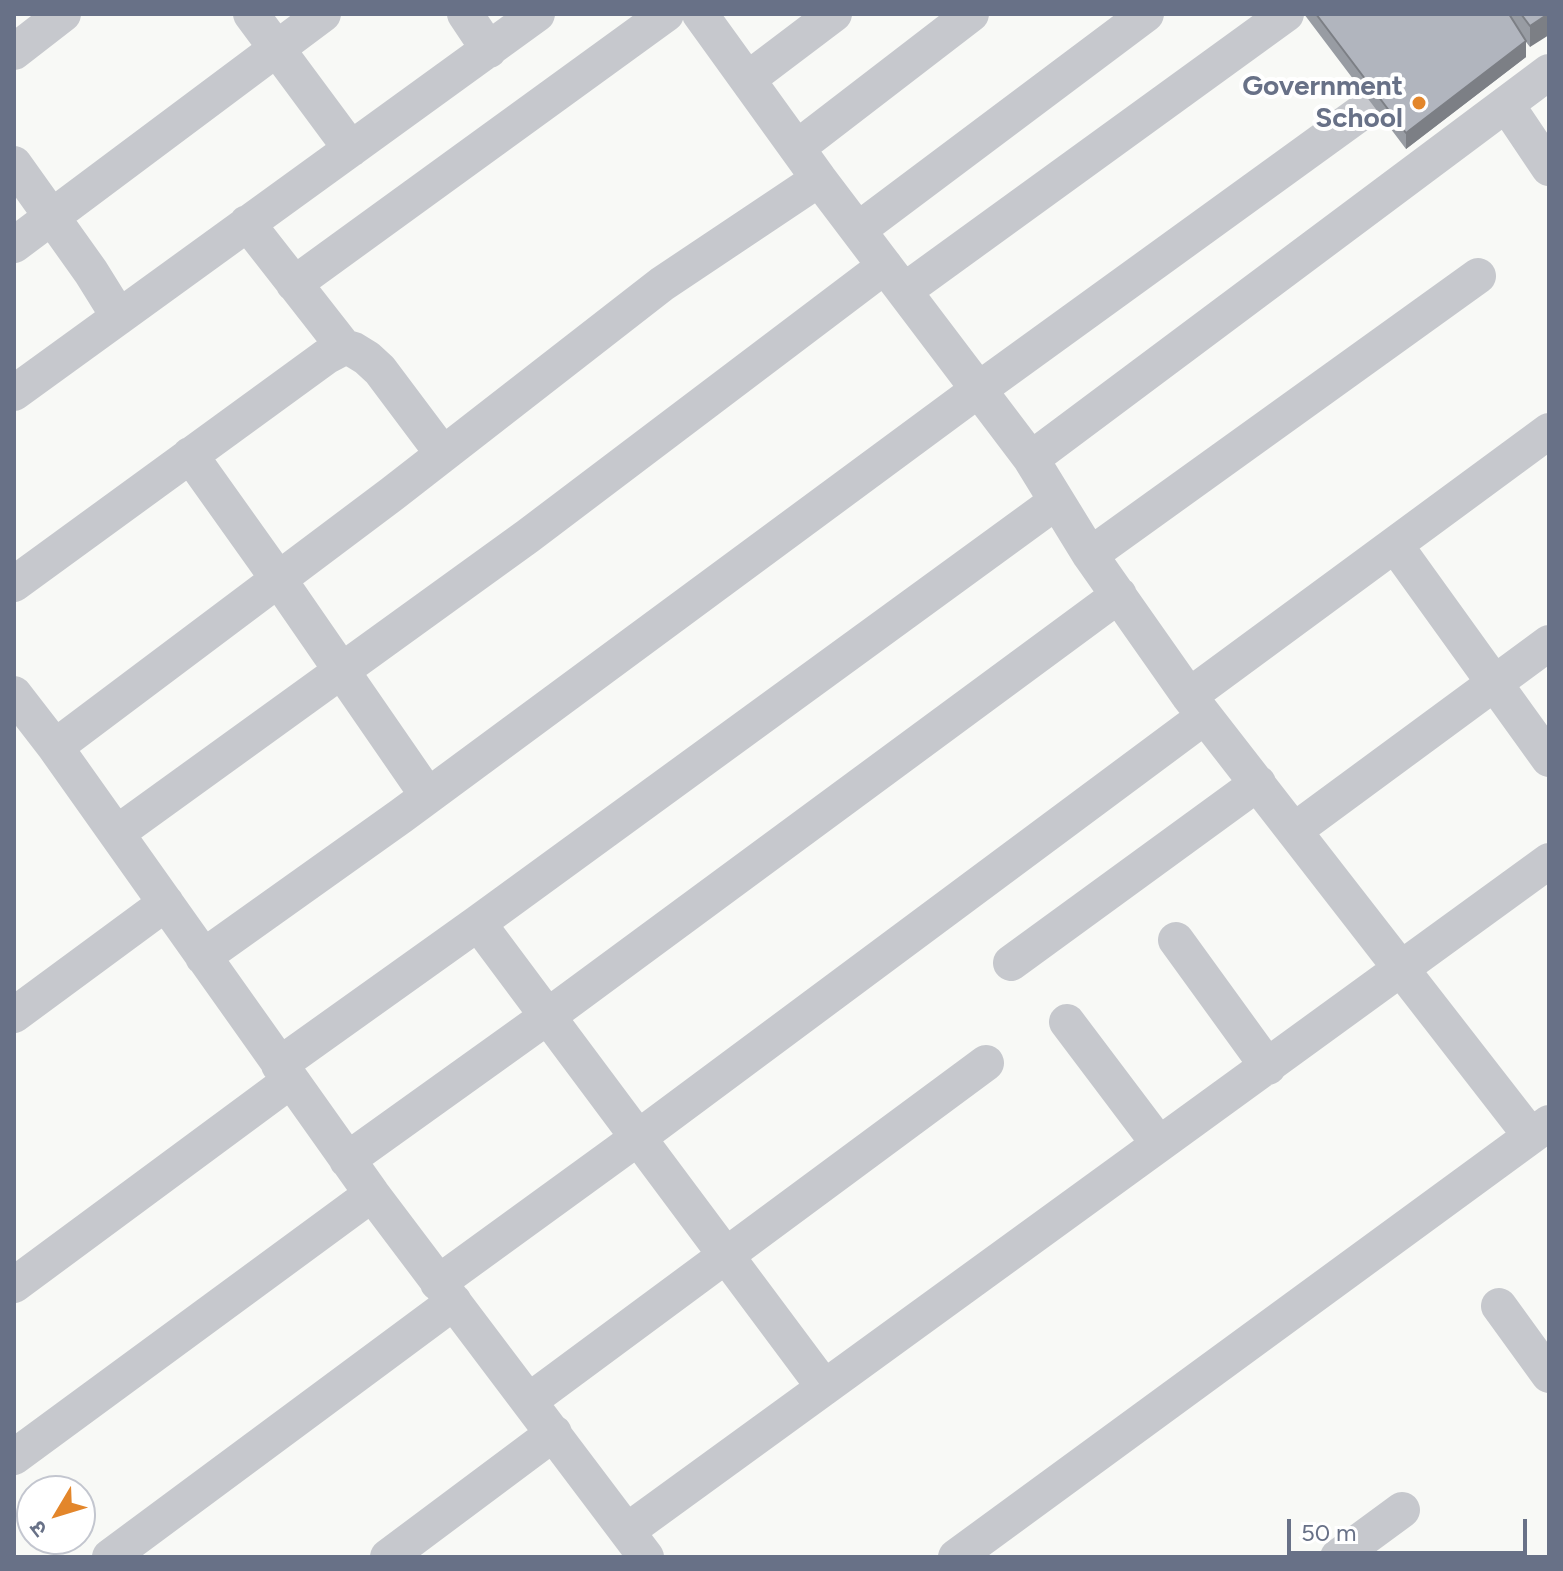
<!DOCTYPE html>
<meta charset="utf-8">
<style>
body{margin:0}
#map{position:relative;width:1563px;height:1571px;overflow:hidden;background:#f8f9f6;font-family:Figtree,"Noto Sans Devanagari",sans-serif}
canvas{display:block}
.frame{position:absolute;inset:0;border:16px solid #687187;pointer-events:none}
.north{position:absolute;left:16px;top:1475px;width:80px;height:80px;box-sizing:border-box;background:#fff;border:2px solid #c3c6cf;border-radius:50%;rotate:232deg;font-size:22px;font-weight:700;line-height:32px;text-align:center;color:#687187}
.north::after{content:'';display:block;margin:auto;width:28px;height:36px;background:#e3862b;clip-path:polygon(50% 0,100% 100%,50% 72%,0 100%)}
.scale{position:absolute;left:1287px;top:1519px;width:240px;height:36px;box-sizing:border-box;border:4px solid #687187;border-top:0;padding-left:10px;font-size:24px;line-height:28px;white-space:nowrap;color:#687187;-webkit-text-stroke:6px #fff;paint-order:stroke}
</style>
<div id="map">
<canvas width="1563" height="1571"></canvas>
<div class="frame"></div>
<div class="north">उ</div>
<div class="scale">50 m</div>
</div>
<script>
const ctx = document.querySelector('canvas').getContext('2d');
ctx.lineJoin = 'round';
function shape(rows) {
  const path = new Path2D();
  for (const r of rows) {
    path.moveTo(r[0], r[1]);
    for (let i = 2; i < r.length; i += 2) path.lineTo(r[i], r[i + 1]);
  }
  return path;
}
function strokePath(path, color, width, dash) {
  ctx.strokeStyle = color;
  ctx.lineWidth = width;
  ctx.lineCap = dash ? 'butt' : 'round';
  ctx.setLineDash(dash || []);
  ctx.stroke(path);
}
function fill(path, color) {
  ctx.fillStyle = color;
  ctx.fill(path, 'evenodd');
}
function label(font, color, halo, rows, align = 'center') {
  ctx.font = font + ' Figtree,sans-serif';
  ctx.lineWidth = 8;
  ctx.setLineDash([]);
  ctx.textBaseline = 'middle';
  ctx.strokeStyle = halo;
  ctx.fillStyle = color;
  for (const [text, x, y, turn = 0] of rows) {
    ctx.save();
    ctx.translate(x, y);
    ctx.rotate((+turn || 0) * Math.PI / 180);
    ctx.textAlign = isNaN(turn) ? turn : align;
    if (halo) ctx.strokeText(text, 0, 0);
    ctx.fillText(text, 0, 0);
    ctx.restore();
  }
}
const minor = shape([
 [251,14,351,149],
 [465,14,489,50],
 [700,14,819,179,1031,459,1090,555,1189,696,1531,1136],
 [14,52,63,14],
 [748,79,834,14],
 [1506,104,1549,168],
 [798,147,971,14],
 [14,164,91,272,119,317],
 [247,223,344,347],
 [858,230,1146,14],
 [14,245,323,14],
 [294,284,666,14],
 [904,291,1286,14],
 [14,393,537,14],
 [190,455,279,580,428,796],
 [1031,459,1549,72],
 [1395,545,1549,759],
 [1090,555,1478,276],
 [14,584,327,356,344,347,354,350,367,358,380,370,443,454],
 [14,694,55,747,372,1194,646,1557],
 [1189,696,1549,431],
 [55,747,392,494,662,284,819,179],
 [1295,830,1549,643],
 [117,833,528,536,885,266],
 [478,923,824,1387],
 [1176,940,1268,1067],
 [203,957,401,816,978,390,1373,104],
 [1011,963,1258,783],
 [14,1015,166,903],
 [1067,1022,1159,1144],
 [279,1065,478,923,1057,501],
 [347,1160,548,1016,1119,595],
 [438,1283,639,1137,1204,717],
 [14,1285,290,1081],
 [1499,1306,1549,1375],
 [529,1401,986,1063],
 [14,1457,372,1194],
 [627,1531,1549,861],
 [110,1557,454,1302],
 [388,1557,554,1433],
 [956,1557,1549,1123],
 [1338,1557,1402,1510]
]);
const wall = shape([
 [1304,14,1549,14,1530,47,1526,42,1526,57,1406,149]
]);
const shadedWall = shape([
 [1549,14,1549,35,1530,47,1530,26],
 [1526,41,1526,57,1406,149,1406,133]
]);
const building = shape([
 [1316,14,1509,14,1526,41,1406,133,1316,14],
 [1521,14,1548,14,1530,26,1521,14]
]);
const markers = [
 [1419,103,8,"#e3862b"]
];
const poiNames = [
 ["Government",1403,87],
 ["School",1403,119]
];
strokePath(minor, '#c6c8cd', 36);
fill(wall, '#989ca3');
fill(shadedWall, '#7c7f85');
fill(building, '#b1b5be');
strokePath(building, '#7c7f85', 2);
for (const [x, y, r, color] of markers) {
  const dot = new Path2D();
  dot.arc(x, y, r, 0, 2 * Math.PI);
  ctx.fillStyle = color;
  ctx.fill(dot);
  strokePath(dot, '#fff', 3);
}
label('bold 28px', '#687187', '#fff', poiNames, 'right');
</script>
